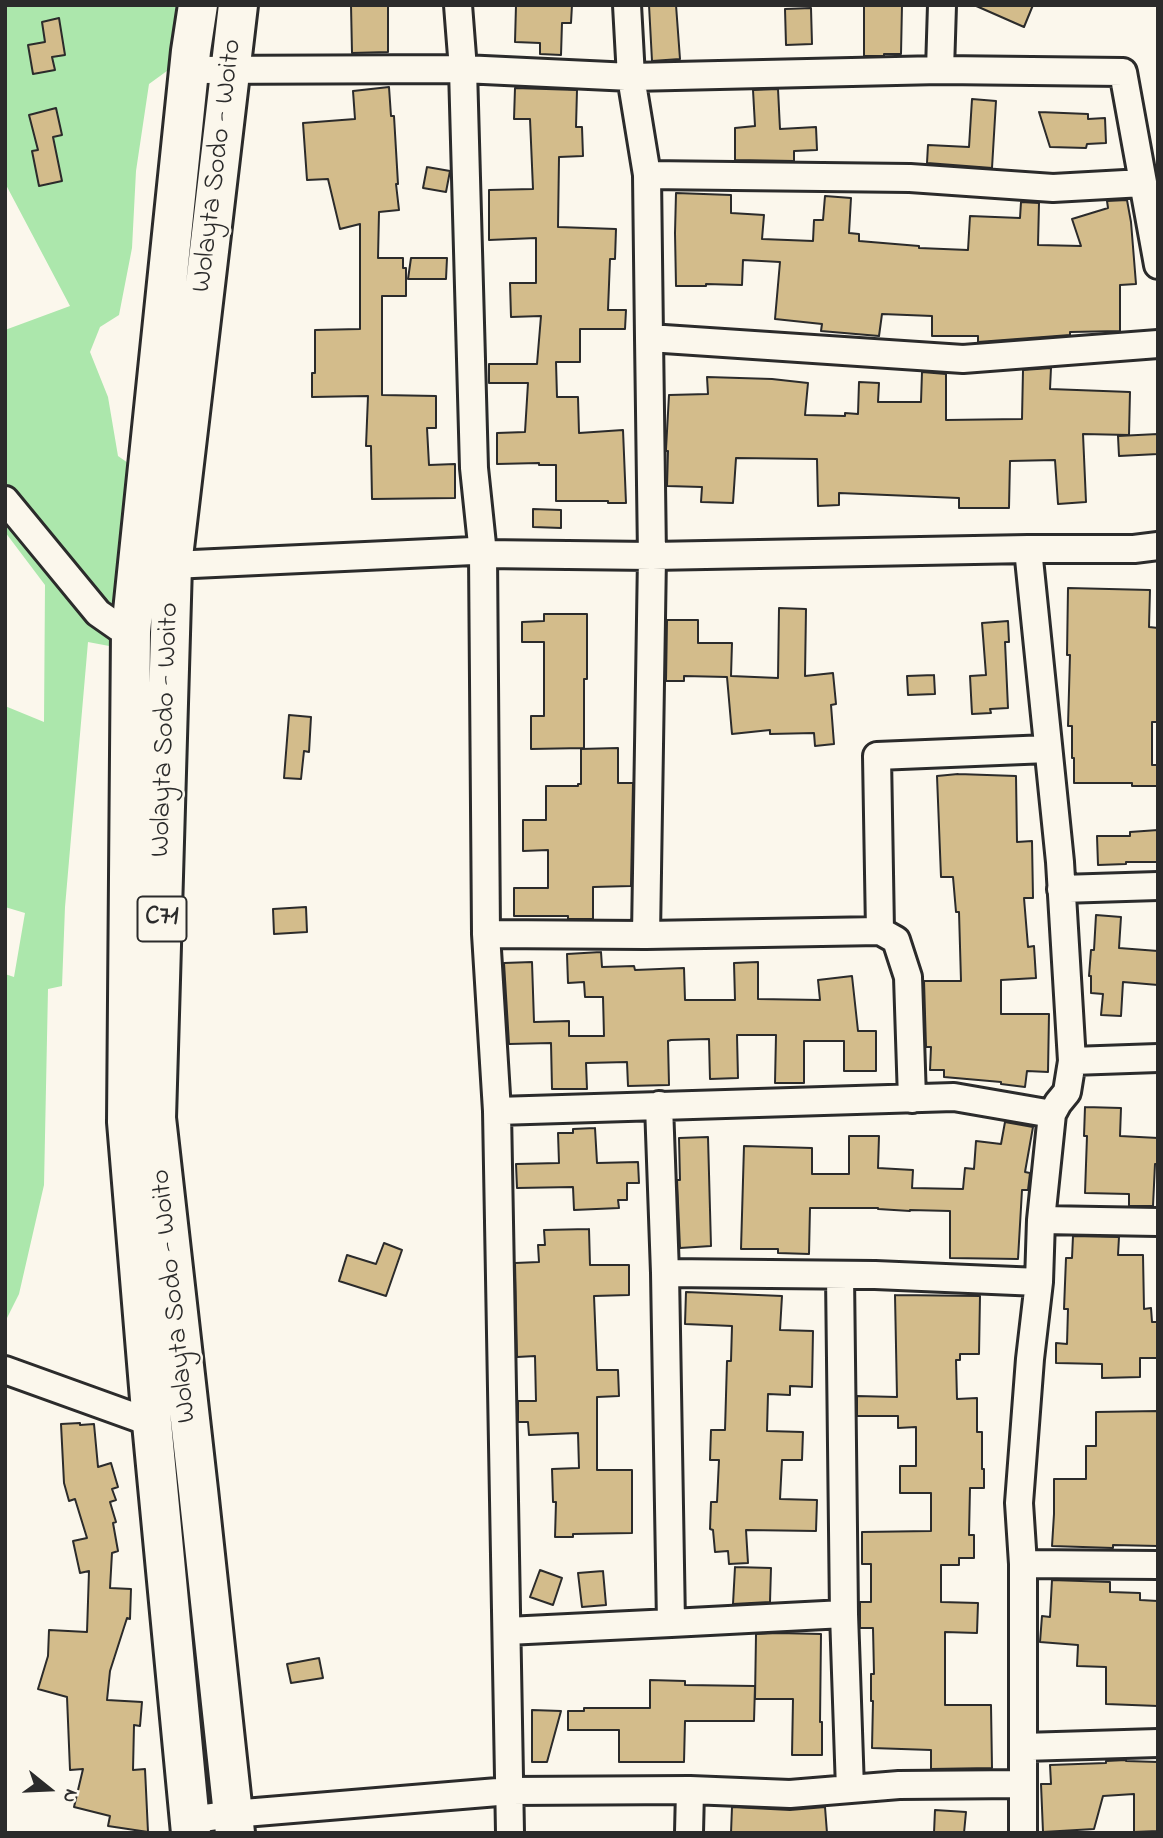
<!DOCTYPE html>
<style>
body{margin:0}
#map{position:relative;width:1163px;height:1838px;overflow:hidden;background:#fbf7ec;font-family:"Indie Flower",sans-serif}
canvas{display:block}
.frame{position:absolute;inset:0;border:7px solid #2b2b2b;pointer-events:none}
.north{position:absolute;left:14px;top:1754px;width:70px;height:70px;-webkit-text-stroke:5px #fbf7ec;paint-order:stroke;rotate:108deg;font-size:19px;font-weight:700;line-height:28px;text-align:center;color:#2b2b2b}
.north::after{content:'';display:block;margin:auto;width:24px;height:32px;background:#2b2b2b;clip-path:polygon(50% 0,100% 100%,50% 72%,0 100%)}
</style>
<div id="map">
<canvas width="1163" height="1838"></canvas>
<div class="frame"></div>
<div class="north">N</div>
</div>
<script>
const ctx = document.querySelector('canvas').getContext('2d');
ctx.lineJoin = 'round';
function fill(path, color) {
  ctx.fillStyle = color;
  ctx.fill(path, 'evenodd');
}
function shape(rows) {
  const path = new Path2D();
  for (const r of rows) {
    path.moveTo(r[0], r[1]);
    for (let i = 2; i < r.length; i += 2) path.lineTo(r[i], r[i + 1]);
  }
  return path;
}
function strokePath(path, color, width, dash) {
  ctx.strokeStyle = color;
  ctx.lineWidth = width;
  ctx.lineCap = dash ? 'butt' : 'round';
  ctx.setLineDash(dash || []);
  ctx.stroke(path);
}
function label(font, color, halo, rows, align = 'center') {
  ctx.font = font + ' "Indie Flower",sans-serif';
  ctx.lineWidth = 5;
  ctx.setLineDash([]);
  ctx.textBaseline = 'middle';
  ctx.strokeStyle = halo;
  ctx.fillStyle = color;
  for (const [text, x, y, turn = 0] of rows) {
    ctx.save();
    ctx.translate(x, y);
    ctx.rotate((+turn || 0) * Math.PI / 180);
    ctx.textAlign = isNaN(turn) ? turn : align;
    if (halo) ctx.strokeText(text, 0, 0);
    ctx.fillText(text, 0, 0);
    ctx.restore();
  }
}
const green = shape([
 [5,5,224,5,218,34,149,84,136,171,132,248,119,315,100,327,90,352,108,397,118,456,141,472,157,655,88,642,65,907,62,986,48,989,44,1185,19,1294,5,1322,5,974,14,977,25,913,5,907,5,706,44,722,45,585,5,532,5,330,70,306,5,183]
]);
const building = shape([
 [351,5,388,5,388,52,352,53,351,5],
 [516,5,572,5,571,23,562,23,561,55,540,54,540,43,515,42,516,5],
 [649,5,676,5,680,59,652,61,649,5],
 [864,5,902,5,901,54,884,54,884,56,864,56,864,5],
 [974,5,1033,5,1024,27,974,5],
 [811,8,812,44,786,45,785,9,811,8],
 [59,18,65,55,52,57,55,70,33,74,28,45,45,42,42,22,59,18],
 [389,87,391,116,394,116,398,184,396,184,399,210,379,212,378,258,403,258,403,268,406,268,406,296,382,296,382,395,436,396,436,428,427,428,429,465,455,464,455,498,372,499,371,446,366,446,368,396,312,397,312,373,315,373,315,330,360,329,360,224,340,229,328,179,307,180,303,123,355,119,353,91,389,87],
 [515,88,577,90,576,127,582,127,583,156,559,157,558,227,616,229,615,259,610,259,608,310,626,310,625,329,580,329,580,362,556,362,557,397,578,397,579,433,623,430,626,503,608,503,608,501,556,501,556,465,539,465,539,463,497,464,497,433,525,432,528,383,489,383,489,364,537,364,541,316,511,317,510,283,536,283,536,238,489,240,489,190,533,189,530,119,514,119,515,88],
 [778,89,780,129,816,127,817,150,794,151,794,161,735,160,735,128,755,126,753,90,778,89],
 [972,99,996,101,992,168,927,163,928,145,969,147,972,99],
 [56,108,62,135,53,137,62,181,39,186,32,151,38,150,29,115,56,108],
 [1039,112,1088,114,1088,119,1105,118,1106,143,1087,144,1086,148,1050,147,1039,112],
 [427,167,450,171,446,192,423,188,427,167],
 [676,193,731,195,731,213,764,215,762,239,813,241,814,220,823,220,825,196,851,198,849,233,859,234,859,241,919,246,919,248,968,250,970,216,1020,218,1021,202,1039,203,1038,245,1081,246,1072,219,1108,208,1107,201,1127,200,1131,222,1136,284,1120,285,1120,331,1070,332,1070,335,978,342,978,336,932,336,932,316,882,314,879,336,821,331,822,324,775,319,780,262,743,260,742,285,706,284,706,286,676,286,675,233,676,193],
 [411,258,447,258,446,279,408,279,411,258],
 [1051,368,1050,389,1130,392,1129,435,1083,434,1086,502,1058,504,1055,460,1010,461,1009,508,959,508,959,498,839,493,839,505,818,506,817,459,736,458,733,503,701,502,702,487,667,486,668,451,666,451,666,449,669,395,708,394,707,377,772,379,808,383,805,415,845,416,845,413,858,414,859,382,879,383,878,402,921,402,922,372,946,374,946,420,1022,419,1023,370,1051,368],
 [1158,434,1158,454,1119,456,1118,436,1158,434],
 [533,509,561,510,561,528,533,527,533,509],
 [1068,588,1150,590,1149,627,1158,628,1158,722,1152,722,1152,765,1158,765,1158,786,1132,786,1132,783,1074,783,1074,758,1072,758,1072,726,1068,726,1070,655,1067,655,1068,588],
 [779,608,806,609,805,676,833,673,836,704,831,705,834,744,815,746,814,733,770,734,770,730,732,734,727,677,684,676,684,681,666,681,667,620,698,620,698,643,732,643,731,676,778,678,779,608],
 [544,614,587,614,587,679,584,679,584,748,531,749,531,716,544,716,544,642,522,642,522,622,544,621,544,614],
 [1008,621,1009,642,1005,642,1008,708,990,709,991,713,972,714,970,676,986,675,982,623,1008,621],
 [934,675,935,694,908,695,907,676,934,675],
 [289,715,311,717,309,752,304,751,301,779,284,778,289,715],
 [618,748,618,783,633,783,631,886,593,887,593,919,568,919,568,916,514,916,514,888,548,888,548,850,523,851,523,820,546,820,546,786,578,786,578,784,581,784,581,749,618,748],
 [958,774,1016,776,1017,842,1032,841,1033,898,1024,898,1028,947,1034,946,1036,978,1001,980,1001,1014,1049,1014,1048,1072,1027,1071,1025,1087,1001,1084,1001,1082,944,1077,944,1070,930,1070,931,1047,926,1047,924,981,961,981,959,912,956,912,953,877,941,877,937,776,958,774],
 [1158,830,1158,862,1126,862,1126,864,1098,865,1097,836,1130,836,1130,832,1158,830],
 [306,907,307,932,274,934,273,909,306,907],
 [1096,915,1121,917,1119,948,1158,951,1158,985,1123,982,1121,1016,1101,1015,1103,994,1091,993,1091,976,1089,976,1091,950,1094,950,1096,915],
 [601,952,602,967,634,966,635,970,684,968,685,1000,735,1000,734,963,758,962,758,999,820,1000,818,980,852,976,858,1031,876,1031,876,1071,844,1071,844,1041,804,1041,804,1083,775,1083,776,1035,737,1035,738,1078,710,1079,709,1039,671,1040,668,1041,669,1085,628,1086,627,1062,586,1063,587,1089,552,1089,551,1043,509,1044,504,963,532,962,534,1022,569,1021,569,1036,604,1036,603,997,585,997,584,982,568,983,567,954,601,952],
 [1085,1107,1121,1108,1120,1136,1158,1138,1158,1164,1155,1164,1153,1206,1129,1206,1129,1194,1085,1193,1087,1136,1084,1136,1085,1107],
 [1005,1122,1033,1127,1025,1172,1030,1173,1028,1190,1022,1190,1018,1259,950,1258,950,1211,910,1210,910,1211,878,1209,878,1208,810,1208,809,1254,778,1253,778,1249,741,1249,744,1146,812,1148,812,1174,849,1174,849,1136,879,1136,878,1168,913,1170,912,1188,963,1189,965,1168,974,1169,976,1141,1001,1144,1005,1122],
 [595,1128,597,1163,638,1162,639,1183,627,1183,627,1200,618,1200,619,1208,574,1210,573,1187,517,1188,516,1164,559,1163,558,1133,573,1133,573,1129,595,1128],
 [708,1137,711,1246,680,1248,677,1180,680,1180,679,1138,708,1137],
 [589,1229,590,1265,629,1265,629,1295,594,1296,597,1370,618,1370,619,1396,597,1397,597,1470,632,1470,632,1533,573,1534,573,1537,555,1537,556,1502,553,1502,552,1469,579,1468,578,1433,529,1435,528,1422,518,1422,518,1401,536,1401,535,1356,517,1357,515,1263,539,1262,538,1245,545,1245,544,1230,589,1229],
 [1073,1236,1119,1237,1118,1255,1143,1255,1144,1309,1151,1308,1152,1322,1158,1322,1158,1358,1140,1358,1140,1377,1102,1378,1102,1364,1056,1363,1056,1343,1067,1344,1068,1309,1064,1309,1066,1258,1072,1258,1073,1236],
 [384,1243,402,1250,386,1296,339,1281,347,1255,376,1264,384,1243],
 [686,1292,782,1296,780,1330,813,1331,812,1387,790,1386,790,1395,768,1394,767,1431,803,1432,802,1460,782,1460,780,1499,817,1500,816,1531,746,1530,748,1563,729,1564,728,1551,715,1552,713,1530,710,1529,711,1502,717,1502,719,1460,710,1460,711,1430,725,1430,727,1361,731,1361,732,1326,685,1324,686,1292],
 [895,1295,980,1296,979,1354,960,1354,960,1360,956,1360,957,1399,977,1398,977,1432,982,1432,982,1469,984,1469,984,1488,970,1488,969,1535,974,1535,974,1558,959,1558,959,1565,941,1565,941,1602,978,1603,977,1633,945,1632,945,1705,991,1705,992,1768,931,1769,931,1750,872,1748,873,1701,871,1701,871,1674,874,1674,873,1628,860,1628,860,1602,871,1602,871,1564,862,1564,862,1532,931,1531,931,1493,900,1493,900,1466,916,1466,916,1427,898,1428,898,1416,857,1416,857,1396,897,1397,895,1295],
 [1158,1411,1158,1546,1113,1545,1113,1548,1052,1546,1054,1514,1054,1479,1086,1479,1086,1446,1096,1446,1096,1412,1158,1411],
 [80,1423,80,1425,94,1424,98,1467,111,1463,118,1487,112,1489,116,1500,110,1502,116,1522,113,1523,118,1551,112,1553,110,1588,131,1589,130,1619,127,1618,110,1671,107,1700,142,1702,140,1726,134,1725,133,1770,145,1769,148,1832,108,1826,110,1816,74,1807,83,1769,70,1770,67,1697,38,1689,48,1656,49,1630,87,1632,89,1571,80,1573,73,1541,87,1538,75,1499,69,1501,64,1483,61,1424,80,1423],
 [735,1567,771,1568,770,1602,733,1604,735,1567],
 [540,1570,562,1578,553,1605,530,1597,540,1570],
 [603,1571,606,1605,582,1607,578,1573,603,1571],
 [1052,1580,1110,1582,1110,1592,1140,1593,1140,1600,1158,1601,1158,1706,1106,1704,1106,1667,1077,1666,1078,1645,1040,1642,1042,1616,1050,1617,1052,1580],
 [778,1633,821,1634,820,1722,822,1722,822,1755,792,1755,793,1699,755,1699,756,1634,778,1633],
 [319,1658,323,1678,291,1683,287,1664,319,1658],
 [650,1680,685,1681,685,1685,755,1686,754,1721,685,1721,684,1762,619,1762,619,1730,568,1730,568,1711,584,1711,584,1708,650,1708,650,1680],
 [532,1710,561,1711,547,1762,532,1762,532,1710],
 [1126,1760,1126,1761,1158,1762,1158,1831,1134,1832,1134,1794,1103,1796,1094,1829,1043,1832,1041,1784,1051,1784,1050,1765,1106,1763,1106,1761,1126,1760],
 [732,1807,790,1810,825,1807,827,1833,731,1833,732,1807],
 [935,1810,966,1812,964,1833,934,1833,935,1810]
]);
const minor = shape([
 [627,5,631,77,940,70],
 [942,5,940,70,1123,72,1158,265],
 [189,70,463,69,458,5],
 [647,175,649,338,963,359,1158,344],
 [5,500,98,613,118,627,131,631],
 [1028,549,1134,549,1158,546],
 [172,565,473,551,483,554,652,556,1028,549,1060,862,1072,1061,1067,1092,1058,1103,1052,1114],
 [1061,889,1158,886],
 [880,931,877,756,1048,749],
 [486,934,646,935,880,931,896,940,908,977,912,1099],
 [646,935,652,556,649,338],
 [1072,1061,1158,1058],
 [659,1105,665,1273,671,1623,844,1614,840,1275],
 [1041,1220,1158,1222],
 [665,1273,875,1275,1039,1282],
 [5,1370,152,1423],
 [1023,1564,1158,1565],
 [844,1614,850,1789],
 [507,1631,671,1623],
 [1023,1747,1158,1743],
 [1023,1784,1023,1833],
 [190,1820,232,1814,510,1791,690,1790,790,1794,899,1785,1023,1784,1023,1564,1019,1503,1030,1359,1039,1282,1041,1220,1052,1114,954,1097,497,1111],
 [510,1833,497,1111,486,934,483,554,474,468,463,69,631,77,647,175,910,178,1053,188,1143,183],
 [689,1833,690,1790]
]);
const trunk = shape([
 [191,1833,152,1423,127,1122,131,631,191,51,198,5],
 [235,1833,198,1490,156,1118,172,565,238,5]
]);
const shields = [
 [162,919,49]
];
const shieldNames = [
 ["C71",162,919]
];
const streetNames = [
 ["Wolayta Sodo - Woito",219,166,-83],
 ["Wolayta Sodo - Woito",167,730,-88],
 ["Wolayta Sodo - Woito",176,1296,-96]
];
fill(green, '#ace7ac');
fill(building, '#d3bc8b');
strokePath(building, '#2b2b2b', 2);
strokePath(minor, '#2b2b2b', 32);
strokePath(trunk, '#2b2b2b', 44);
strokePath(minor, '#fbf7ec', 26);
strokePath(trunk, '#fbf7ec', 38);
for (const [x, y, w] of shields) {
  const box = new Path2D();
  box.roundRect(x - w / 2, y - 22.5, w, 45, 5);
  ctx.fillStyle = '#fbf7ec';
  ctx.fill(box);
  strokePath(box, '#2b2b2b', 2);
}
label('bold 26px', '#2b2b2b', null, shieldNames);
label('28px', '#2b2b2b', '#fbf7ec', streetNames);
</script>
